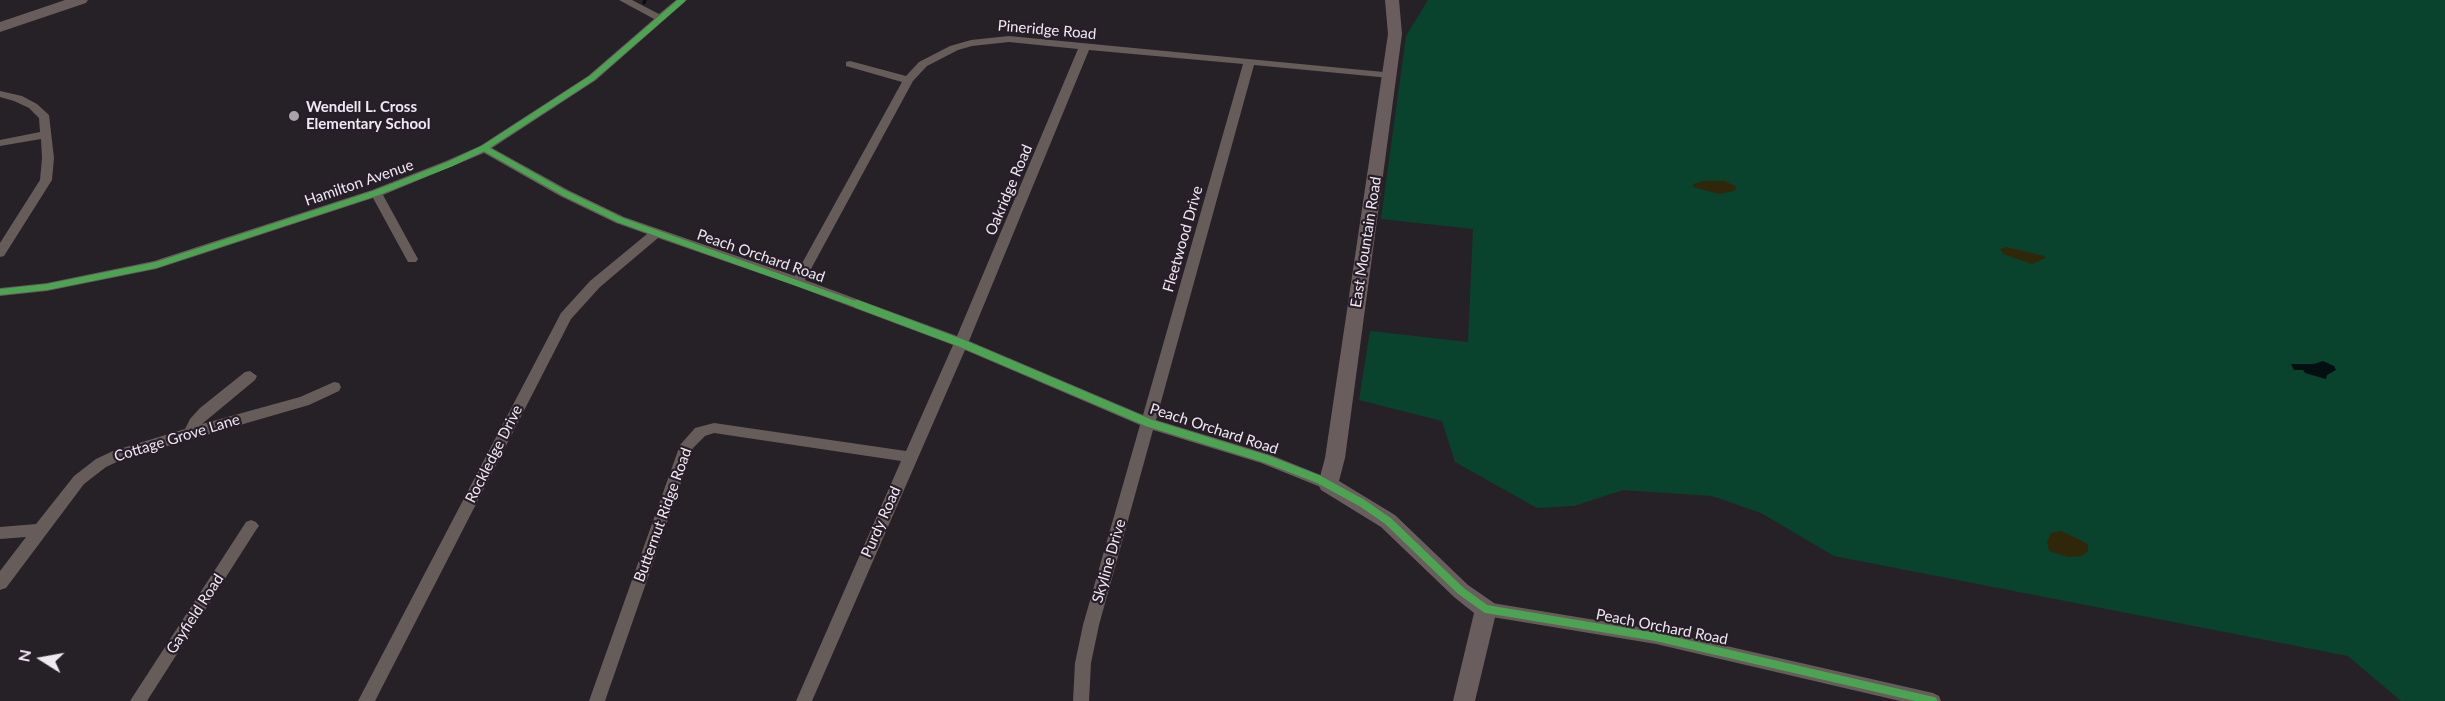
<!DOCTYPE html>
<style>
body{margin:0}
#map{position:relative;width:2445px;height:701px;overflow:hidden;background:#262126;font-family:Lato,sans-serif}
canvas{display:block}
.north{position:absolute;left:12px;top:629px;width:60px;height:60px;-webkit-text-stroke:4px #271e29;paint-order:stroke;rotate:281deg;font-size:16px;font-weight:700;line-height:24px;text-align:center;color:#efe9f1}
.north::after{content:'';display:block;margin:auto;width:21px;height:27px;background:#efe9f1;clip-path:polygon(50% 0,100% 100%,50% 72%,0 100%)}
</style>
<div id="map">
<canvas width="2445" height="701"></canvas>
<div class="north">N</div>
</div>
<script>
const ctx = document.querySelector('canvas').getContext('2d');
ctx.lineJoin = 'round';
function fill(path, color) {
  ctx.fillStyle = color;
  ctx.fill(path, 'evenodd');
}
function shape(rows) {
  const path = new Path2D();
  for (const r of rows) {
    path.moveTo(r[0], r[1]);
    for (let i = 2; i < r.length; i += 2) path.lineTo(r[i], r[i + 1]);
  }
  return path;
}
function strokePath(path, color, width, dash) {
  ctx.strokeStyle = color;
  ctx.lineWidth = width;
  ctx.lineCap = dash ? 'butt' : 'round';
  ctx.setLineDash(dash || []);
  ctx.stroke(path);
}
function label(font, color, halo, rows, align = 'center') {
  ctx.font = font + ' Lato,sans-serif';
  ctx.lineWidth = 4.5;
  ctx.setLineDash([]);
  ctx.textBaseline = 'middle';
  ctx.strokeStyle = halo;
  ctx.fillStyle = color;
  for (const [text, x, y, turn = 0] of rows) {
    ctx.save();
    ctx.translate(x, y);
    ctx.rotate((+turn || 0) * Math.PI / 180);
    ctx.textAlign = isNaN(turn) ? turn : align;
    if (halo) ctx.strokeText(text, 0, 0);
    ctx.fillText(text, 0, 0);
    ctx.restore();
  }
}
const green = shape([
 [1428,0,2445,0,2445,701,2401,701,2348,656,1834,556,1761,513,1712,496,1623,490,1574,506,1537,508,1455,462,1442,421,1359,400,1370,331,1468,342,1473,229,1381,219,1406,36]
]);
const sand = shape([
 [1703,181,1725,181,1737,187,1734,191,1719,194,1693,187,1693,184],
 [2006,247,2044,256,2046,258,2032,264,2003,254,2000,249],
 [2061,531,2088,544,2088,551,2082,556,2068,557,2049,551,2047,542,2051,533]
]);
const water = shape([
 [2323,361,2334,366,2336,370,2327,375,2326,379,2305,373,2303,370,2294,370,2291,364,2314,364]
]);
const stream = shape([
 [644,3,645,0]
]);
const street = shape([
 [619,0,632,0,659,14,676,0,687,0,596,80,492,148,568,190,624,217,795,276,902,82,846,66,846,62,850,61,906,76,919,62,950,46,971,40,1009,36,1394,73,1395,75,1390,78,1254,65,1156,420,1271,455,1333,480,1335,484,1333,488,1328,490,1261,463,1153,430,1099,625,1091,663,1089,701,1073,701,1075,663,1083,625,1140,425,965,350,812,701,796,701,901,461,714,433,705,436,693,448,605,701,589,701,680,445,695,428,714,423,906,451,953,345,793,285,658,238,600,287,571,319,375,701,358,701,561,313,590,281,647,234,616,223,560,196,484,153,383,195,418,259,416,262,408,262,373,198,156,269,47,291,0,296,0,288,47,283,154,261,372,190,446,161,480,146,588,76,654,19,619,0],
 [1009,42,1078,49,957,336,805,280,913,81,927,66,958,50,972,46,1009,42],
 [1089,50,1243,64,1143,415,969,341,1089,50],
 [0,91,22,96,37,104,49,115,54,158,52,180,4,256,0,257,0,243,40,180,42,158,41,139,0,146,0,140,40,132,39,118,29,108,14,101,0,97,0,91],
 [250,371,257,376,255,380,202,424,300,397,334,382,339,383,341,387,339,391,309,405,123,459,106,467,84,484,6,588,0,590,0,571,26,537,0,539,0,527,36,524,74,476,96,459,113,451,185,429,190,419,200,408,245,372,250,371],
 [251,520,256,522,259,526,256,530,147,701,130,701,246,522,251,520],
 [1486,602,1656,630,1933,693,1939,696,1941,701,1900,701,1656,644,1486,616,1480,614,1478,609,1480,604,1486,602]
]);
const secondary = shape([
 [1385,0,1399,0,1402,34,1345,458,1339,481,1395,515,1468,585,1494,603,1497,609,1475,701,1453,701,1474,613,1454,597,1381,527,1321,490,1318,484,1325,458,1388,34,1385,0]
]);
const primary = shape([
 [65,0,88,0,86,3,0,32,0,22,65,0]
]);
const cyclewayFar1 = shape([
 [484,148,564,193,620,220,861,306],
 [0,292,47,287,156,265,376,193,450,164,484,148,592,78,682,0]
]);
const cycleway = shape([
 [857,304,961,343,1149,423,1266,459,1318,479,1362,503,1388,521,1461,591,1486,609,1656,637,1933,701]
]);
const markers = [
 [294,116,6,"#a9a3aa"]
];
const streetNames = [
 ["Pineridge Road",1047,30,5],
 ["Hamilton Avenue",359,183,-19],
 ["Oakridge Road",1009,190,-67],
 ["Fleetwood Drive",1183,239,-74],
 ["East Mountain Road",1366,242,-81],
 ["Peach Orchard Road",761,256,19],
 ["Peach Orchard Road",1214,429,18],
 ["Cottage Grove Lane",177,438,-17],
 ["Rockledge Drive",494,454,-63],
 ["Butternut Ridge Road",663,515,-70],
 ["Purdy Road",881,522,-66],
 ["Skyline Drive",1109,561,-74],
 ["Gayfield Road",195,614,-57],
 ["Peach Orchard Road",1662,627,11]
];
const poiNames = [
 ["Wendell L. Cross",306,107],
 ["Elementary School",306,124]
];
fill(green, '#09432e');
fill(sand, '#30270b');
fill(water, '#050f11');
strokePath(stream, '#050f11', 3);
fill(street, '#665c5a');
fill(secondary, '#695d5d');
fill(primary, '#685c5c');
strokePath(cyclewayFar1, '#4ca352', 6);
strokePath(cycleway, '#4ca352', 8);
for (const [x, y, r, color] of markers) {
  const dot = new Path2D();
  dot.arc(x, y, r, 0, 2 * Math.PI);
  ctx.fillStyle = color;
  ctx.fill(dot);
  strokePath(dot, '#271e29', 2);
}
label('15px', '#efe9f1', '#271e29', streetNames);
label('bold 15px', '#efe9f1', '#271e29', poiNames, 'left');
</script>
